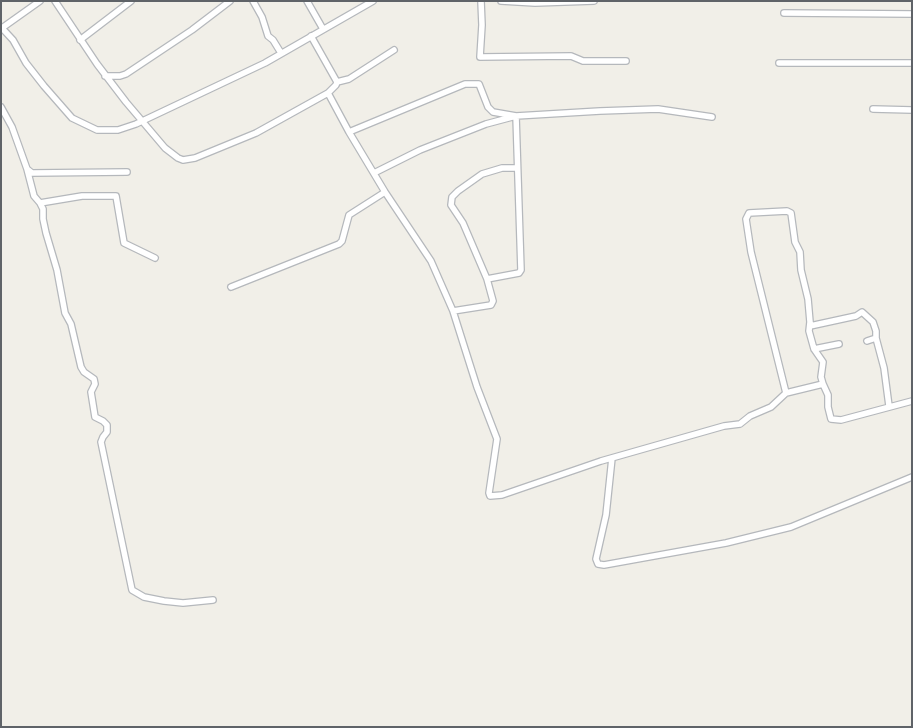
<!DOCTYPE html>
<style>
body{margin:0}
#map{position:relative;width:913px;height:728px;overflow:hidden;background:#f1efe8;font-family:Ubuntu,sans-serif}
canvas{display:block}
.frame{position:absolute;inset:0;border:2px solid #5f6368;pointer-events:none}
</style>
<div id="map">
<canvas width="913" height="728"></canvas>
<div class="frame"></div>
</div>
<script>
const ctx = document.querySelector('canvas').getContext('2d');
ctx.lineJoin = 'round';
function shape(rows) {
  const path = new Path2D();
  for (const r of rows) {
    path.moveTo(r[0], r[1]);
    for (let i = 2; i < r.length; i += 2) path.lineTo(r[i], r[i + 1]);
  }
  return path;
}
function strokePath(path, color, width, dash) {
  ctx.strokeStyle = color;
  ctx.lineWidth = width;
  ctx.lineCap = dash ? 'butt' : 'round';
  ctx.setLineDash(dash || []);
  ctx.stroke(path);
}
const minor = shape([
 [55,1,97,64,126,102,165,148,178,158,183,160,195,158,256,133,328,93],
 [253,1,262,17,268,36,273,40,281,53],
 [307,1,323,29],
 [481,1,482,25,480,57,571,56,583,61,626,61],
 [501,1,535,3,594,1],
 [784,13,912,14],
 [1,27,13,40,26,63,44,86,72,118,97,130,118,130,136,124,265,63,373,1],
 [2,28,40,1],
 [311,36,337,82,336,85,328,93,349,132,385,192,431,261,453,311,477,387,497,439,489,493,490,496,502,495,601,461,724,426,740,424,750,416,771,407,786,393,823,384,821,377,823,362,814,349,809,331,810,322,808,299,801,270,800,252,795,242,791,213,787,211,749,213,746,219,751,252,786,393],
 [80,40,131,1],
 [779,63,912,63],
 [105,76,120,76,126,74,192,30,230,1],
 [337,82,349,79,394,50],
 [1,107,12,127,27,169,32,173,127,172],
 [873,109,912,110],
 [349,132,465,84,479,84,488,107,493,112,516,116,521,270,519,273,487,279],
 [27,169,34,196,40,203,82,196,116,196,124,243,155,258],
 [374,173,420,150,486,124,516,116,600,111,658,109,712,117],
 [40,203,43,209,43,219,46,233,57,270,65,313,71,324,81,367,84,372,94,379,95,384,91,392,95,417,103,421,107,425,107,432,103,437,101,442,132,590,144,597,164,601,183,603,213,600],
 [231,287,339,244,342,241,349,215,385,192],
 [453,311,491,305,493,301,487,279,463,223,451,205,452,197,458,191,482,174,502,168,517,168],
 [810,326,856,316,862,312,873,322,876,331,876,338,867,341],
 [876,338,884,368,889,406],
 [814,349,839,344],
 [823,384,828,395,828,407,831,419,841,420,912,401],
 [612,458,606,515,596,559,598,564,604,565,726,543,791,527,912,477]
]);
strokePath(minor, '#b5b8bc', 8);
strokePath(minor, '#fff', 5.5);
</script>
